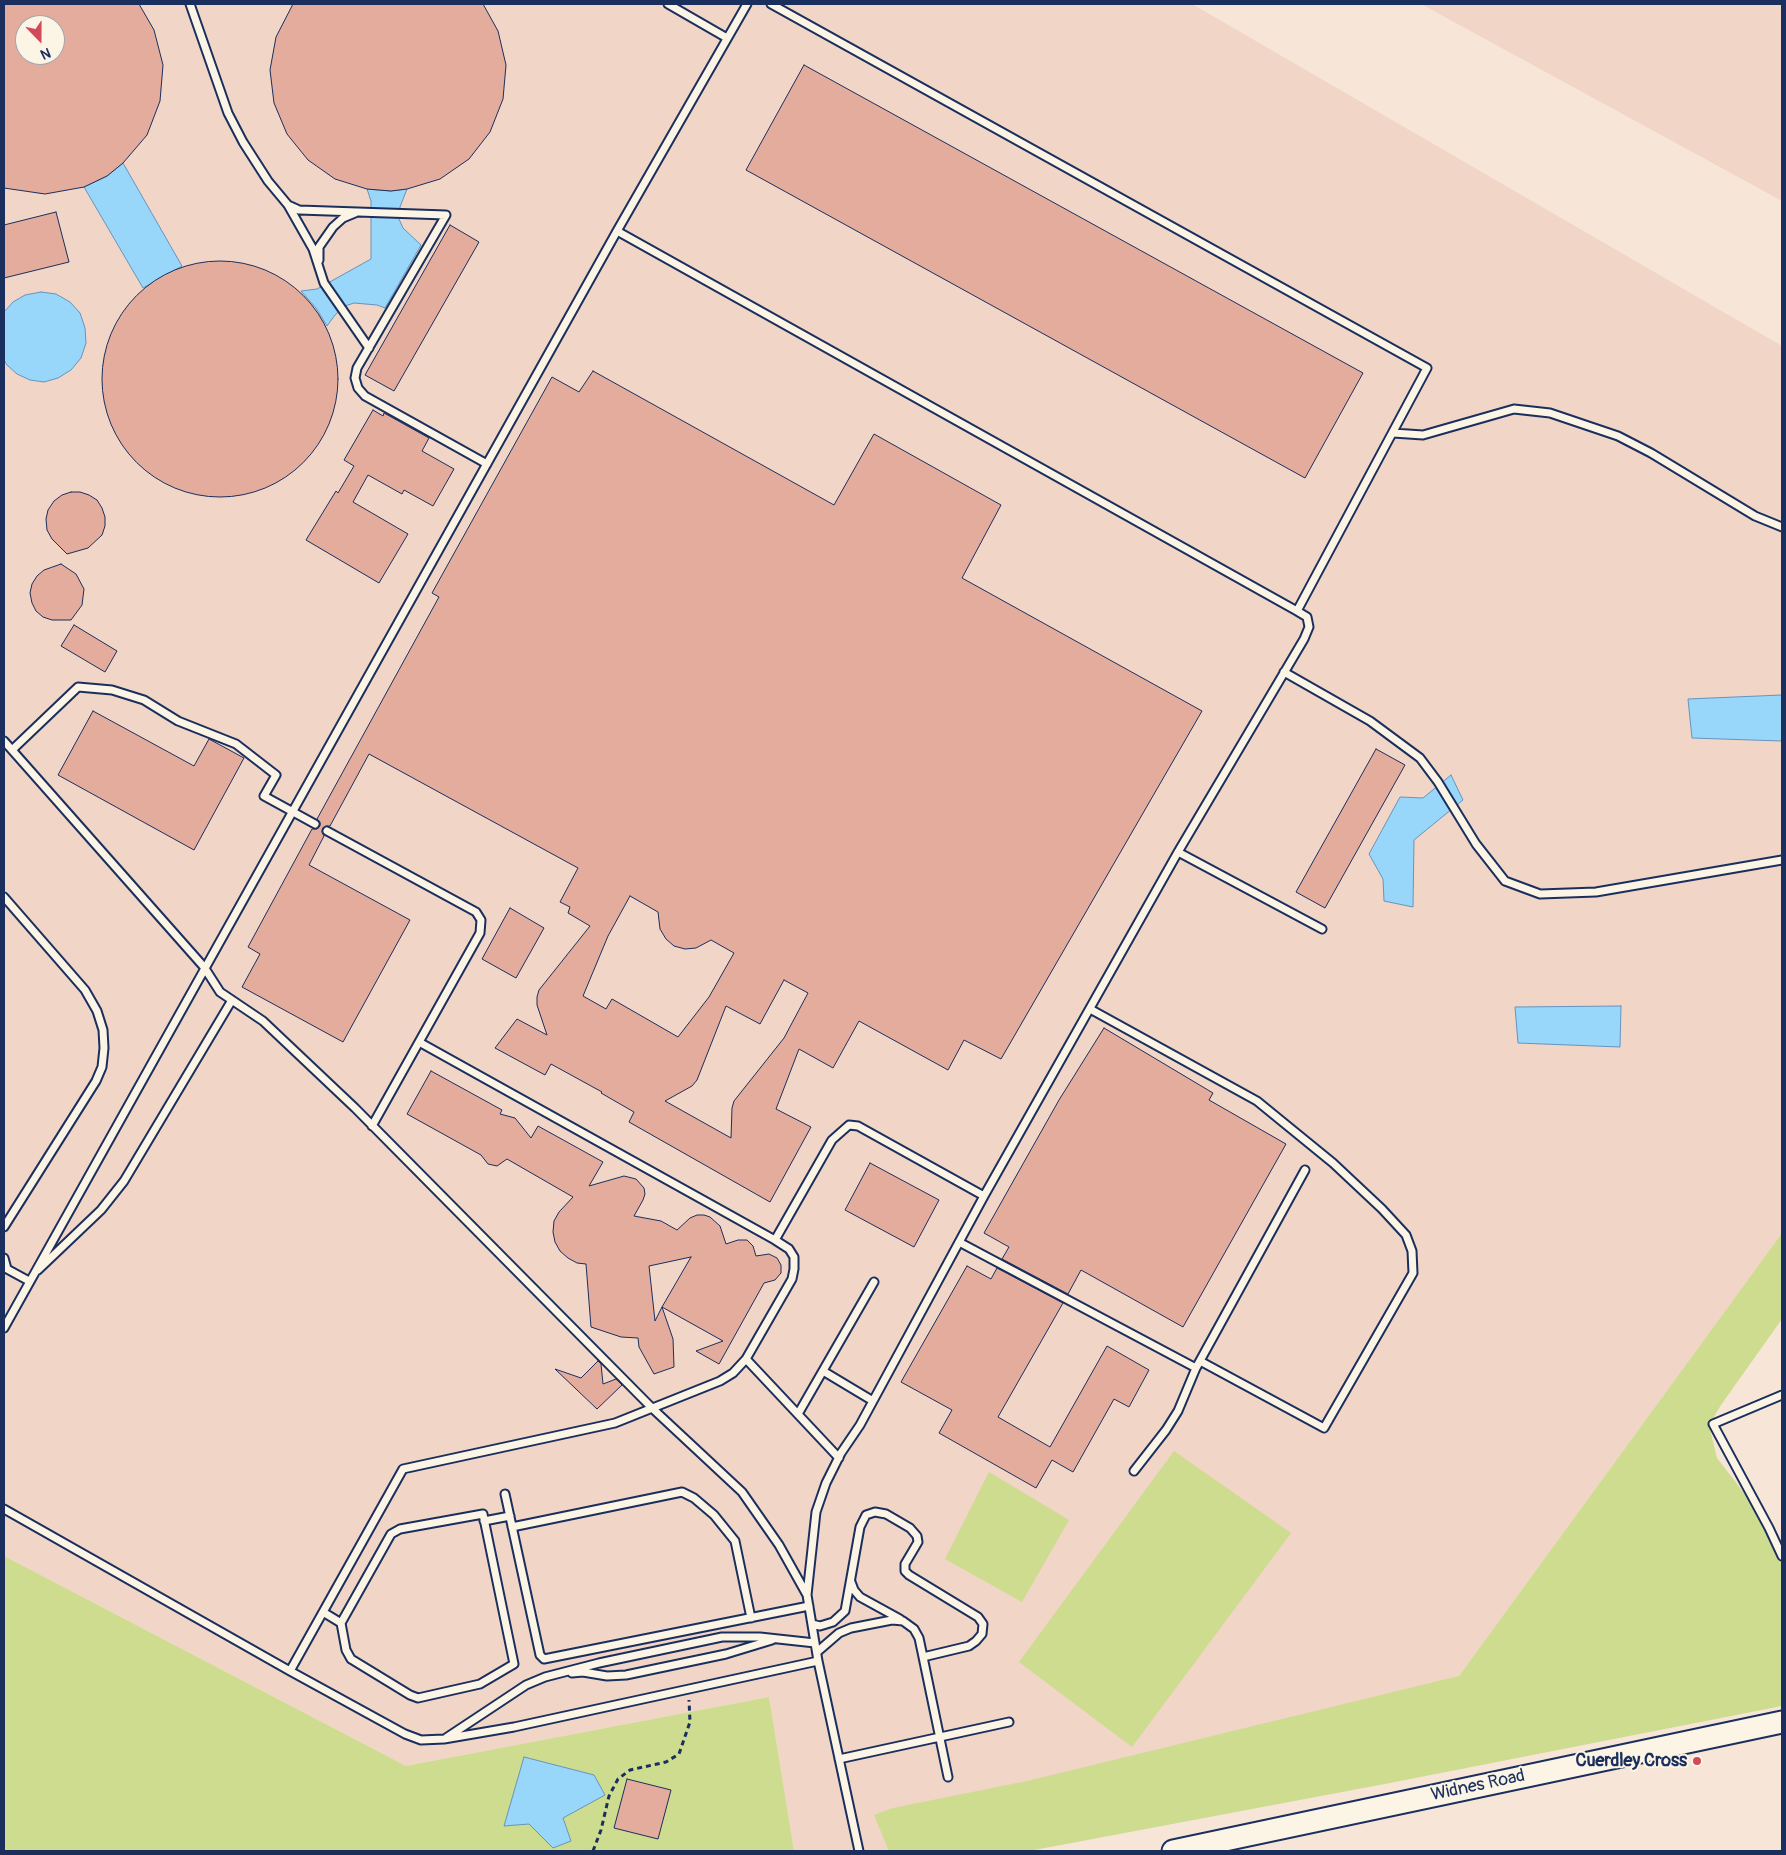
<!DOCTYPE html>
<style>
body{margin:0}
#map{position:relative;width:1786px;height:1855px;overflow:hidden;background:#f7e6d7;font-family:Pangolin,sans-serif}
canvas{display:block}
.frame{position:absolute;inset:0;border:5px solid #1b2f5e;pointer-events:none}
.north{position:absolute;left:15px;top:15px;width:50px;height:50px;box-sizing:border-box;background:#fcf5e5;border:1px solid #a2a6af;border-radius:50%;rotate:158deg;font-size:14px;font-weight:700;line-height:20px;text-align:center;color:#1b2f5e}
.north::after{content:'';display:block;margin:auto;width:18px;height:22px;background:#d1495b;clip-path:polygon(50% 0,100% 100%,50% 72%,0 100%)}
</style>
<div id="map">
<canvas width="1786" height="1855"></canvas>
<div class="frame"></div>
<div class="north">N</div>
</div>
<script>
const ctx = document.querySelector('canvas').getContext('2d');
ctx.lineJoin = 'round';
function fill(path, color) {
  ctx.fillStyle = color;
  ctx.fill(path, 'evenodd');
}
function shape(rows) {
  const path = new Path2D();
  for (const r of rows) {
    if (r.length === 3) {
      path.moveTo(r[0] + r[2], r[1]);
      path.arc(r[0], r[1], r[2], 0, 2 * Math.PI);
      continue;
    }
    path.moveTo(r[0], r[1]);
    for (let i = 2; i < r.length; i += 2) path.lineTo(r[i], r[i + 1]);
  }
  return path;
}
function strokePath(path, color, width, dash) {
  ctx.strokeStyle = color;
  ctx.lineWidth = width;
  ctx.lineCap = dash ? 'butt' : 'round';
  ctx.setLineDash(dash || []);
  ctx.stroke(path);
}
function label(font, color, halo, rows, align = 'center') {
  ctx.font = font + ' Pangolin,sans-serif';
  ctx.lineWidth = 4;
  ctx.setLineDash([]);
  ctx.textBaseline = 'middle';
  ctx.strokeStyle = halo;
  ctx.fillStyle = color;
  for (const [text, x, y, turn = 0] of rows) {
    ctx.save();
    ctx.translate(x, y);
    ctx.rotate((+turn || 0) * Math.PI / 180);
    ctx.textAlign = isNaN(turn) ? turn : align;
    if (halo) ctx.strokeText(text, 0, 0);
    ctx.fillText(text, 0, 0);
    ctx.restore();
  }
}
const built = shape([
 [4,4,1192,4,1782,346,1782,1233,1459,1676,1029,1851,794,1851,769,1697,406,1766,4,1556],
 [25,25,55,25,55,55,25,55],
 [1421,4,1782,4,1782,201]
]);
const green = shape([
 [1782,1233,1782,1319,1721,1405,1709,1425,1717,1458,1782,1542,1782,1706,1390,1783,1029,1851,889,1851,874,1815,893,1808,1027,1781,1459,1676],
 [1174,1451,1291,1533,1132,1747,1019,1662],
 [989,1472,1069,1520,1022,1602,945,1559],
 [4,1556,406,1766,769,1697,794,1851,4,1851]
]);
const water = shape([
 [123,163,182,266,143,288,84,187,107,176,123,163],
 [367,189,391,191,407,189,400,207,399,219,403,228,421,245,385,308,377,305,354,303,345,306,335,315,327,326,316,308,301,291,317,289,371,259,371,201,367,189],
 [41,292,56,294,70,302,80,313,85,328,86,343,81,358,71,370,58,378,44,382,30,380,17,374,7,365,4,360,4,312,13,302,25,295,41,292],
 [1782,695,1782,741,1692,738,1688,699,1782,695],
 [1451,775,1463,800,1414,840,1413,907,1384,901,1383,879,1369,854,1400,797,1423,798,1451,775],
 [1621,1006,1620,1047,1518,1043,1515,1007,1621,1006],
 [524,1757,594,1775,605,1795,563,1818,571,1841,553,1848,529,1824,504,1826,524,1757]
]);
const building = shape([
 [4,4,139,4,154,30,163,65,160,101,147,135,123,163,107,176,84,187,45,194,4,188,4,4],
 [25,25,55,25,55,55,25,55,25,25],
 [293,4,483,4,498,31,506,65,503,99,490,132,469,159,440,179,407,189,391,191,367,189,335,179,308,160,287,134,274,103,270,70,276,37,293,4],
 [804,65,1363,373,1305,478,746,170,804,65],
 [56,212,69,262,4,278,4,225,56,212],
 [450,225,479,242,394,391,365,375,450,225],
 [220,379,118],
 [593,371,834,505,874,434,1001,505,962,578,1202,711,1001,1059,964,1040,948,1070,859,1021,833,1068,799,1049,776,1109,811,1127,770,1202,629,1122,634,1112,601,1093,602,1092,551,1064,545,1075,495,1048,517,1019,547,1035,537,1005,537,997,539,990,590,926,568,913,570,907,560,902,578,868,369,754,330,826,326,826,323,828,322,832,324,836,309,865,410,920,343,1042,242,987,260,954,248,947,312,829,317,829,320,826,320,822,317,819,439,597,432,593,552,377,579,392,593,371],
 [630,896,658,912,660,929,666,939,674,946,685,949,696,948,711,940,734,953,709,997,678,1037,612,999,606,1009,583,996,608,936,630,896],
 [784,980,808,993,784,1038,734,1101,732,1108,731,1138,665,1101,692,1086,697,1080,726,1006,760,1024,784,980],
 [373,410,383,416,384,413,429,438,422,451,454,469,433,506,404,490,402,494,368,475,353,502,408,534,379,583,306,540,336,491,338,493,354,466,344,460,373,410],
 [71,492,80,492,89,495,97,500,102,508,105,517,105,526,102,535,88,548,67,554,52,539,47,530,46,519,48,510,54,501,62,495,71,492],
 [61,564,76,574,84,589,82,605,71,620,52,620,43,617,36,611,32,603,30,593,32,584,37,576,44,570,61,564],
 [74,625,117,651,105,672,61,646,74,625],
 [93,711,194,766,209,739,244,758,194,850,58,775,93,711],
 [1376,749,1405,765,1325,908,1296,892,1376,749],
 [510,908,544,928,516,978,482,959,510,908],
 [1104,1028,1213,1093,1209,1100,1286,1144,1183,1327,1081,1270,1068,1294,1002,1259,1009,1247,984,1233,1059,1100,1104,1028],
 [431,1071,502,1110,500,1114,515,1118,531,1138,538,1126,603,1162,589,1186,624,1176,636,1179,644,1188,645,1194,643,1200,634,1216,661,1221,677,1230,690,1218,697,1215,704,1215,710,1217,720,1226,726,1244,738,1240,747,1240,753,1246,756,1256,769,1254,777,1258,781,1265,781,1273,775,1280,764,1283,719,1364,696,1351,723,1341,662,1307,673,1339,674,1367,654,1374,639,1347,638,1338,621,1337,591,1327,586,1264,577,1263,568,1258,560,1251,555,1242,553,1232,554,1221,559,1212,573,1197,507,1159,497,1166,488,1164,481,1155,407,1114,431,1071],
 [691,1257,662,1307,655,1321,649,1266,691,1257],
 [870,1163,939,1200,914,1247,845,1210,870,1163],
 [967,1266,991,1279,997,1268,1063,1303,998,1417,1050,1447,1107,1346,1149,1370,1129,1407,1114,1399,1073,1472,1052,1460,1036,1488,939,1433,952,1410,901,1382,967,1266],
 [598,1361,601,1364,603,1384,616,1379,622,1385,597,1409,555,1369,581,1378,598,1361],
 [627,1779,671,1790,658,1839,614,1828,627,1779]
]);
const path = shape([
 [593,1851,601,1830,609,1796,618,1779,630,1770,666,1762,679,1754,690,1722,689,1700]
]);
const service = shape([
 [190,4,228,113,243,142,268,181,288,205,299,210,446,215,357,368,355,378,358,388,365,396,487,464],
 [668,4,727,38],
 [771,4,1427,368,1297,611,1307,617,1309,627,1304,639,1178,852,984,1196,860,1425,841,1453,826,1483,816,1512,807,1595,818,1661,859,1851],
 [288,205,313,249,324,283,369,348],
 [617,231,1297,611],
 [319,260,319,247,333,227,343,218,355,213],
 [1393,433,1423,435,1514,409,1550,413,1618,436,1651,453,1755,516,1782,527],
 [1284,672,1370,721,1420,758,1438,782,1476,844,1505,881,1540,894,1596,892,1782,860],
 [4,741,204,967,220,992,263,1021,355,1108,653,1409,742,1492,779,1545,807,1595],
 [12,750,78,687,112,690,144,700,178,721,236,744,276,775,264,796,315,824],
 [327,831,476,912,481,920,480,933,372,1126],
 [1178,852,1322,929],
 [4,897,85,990,97,1011,103,1030,104,1048,102,1067,96,1081,4,1227],
 [1090,1009,1257,1101,1333,1163,1382,1209,1406,1235,1412,1251,1413,1273,1324,1428,1200,1361],
 [775,1240,832,1140,849,1125,858,1126,984,1196],
 [959,1242,1196,1368,1305,1170],
 [4,1258,7,1269,29,1281],
 [38,1270,101,1210,124,1181,232,1000],
 [4,1328,617,231,747,4],
 [746,1359,839,1458],
 [823,1371,873,1401],
 [1782,1395,1713,1424,1769,1528,1782,1556],
 [798,1414,874,1282],
 [1134,1471,1166,1430,1178,1411,1196,1368],
 [505,1494,540,1655,544,1659,809,1606],
 [4,1509,290,1671,405,1734,421,1740,444,1739,514,1727,818,1661],
 [484,1521,510,1516],
 [512,1527,682,1492,694,1498,714,1515,735,1541,751,1618],
 [851,1582,854,1590,860,1597,900,1619],
 [323,1612,341,1623,391,1534,400,1529,483,1514,514,1664,480,1684,418,1698,410,1695,351,1659,346,1650,341,1623],
 [812,1624,820,1626,833,1622,845,1611,860,1527,866,1515,875,1512,886,1514,910,1528,917,1536,918,1542,905,1564,905,1571,909,1575,978,1617,983,1624,982,1634,976,1641,969,1646,923,1657],
 [817,1652,839,1633,851,1628,892,1620,903,1621,914,1629,919,1638,923,1657,948,1777],
 [290,1671,403,1469,615,1423,720,1381,733,1373,746,1359,792,1279,794,1269,794,1257,789,1249,775,1240,419,1042],
 [572,1673,583,1672,607,1676,626,1675,726,1654,772,1640],
 [446,1738,526,1685,545,1677,599,1663,722,1637,760,1637,815,1643],
 [839,1759,1009,1722]
]);
const primary = shape([
 [1173,1851,1782,1722]
]);
const markers = [
 [1697,1761,5,"#d1495b"]
];
const poiNames = [
 ["Cuerdley Cross",1687,1761]
];
const streetNames = [
 ["Widnes Road",1478,1786,-12]
];
fill(built, '#f1d5c6');
fill(green, '#cddc8f');
fill(water, '#99d7fa');
strokePath(water, '#6794bc', 1);
fill(building, '#e4ac9d');
strokePath(building, '#1b2f5e', 1);
strokePath(service, '#1b2f5e', 11);
strokePath(primary, '#1b2f5e', 25);
strokePath(path, '#1b2f5e', 3, [5, 4]);
strokePath(service, '#fcf5e5', 7);
strokePath(primary, '#fcf5e5', 21);
for (const [x, y, r, color] of markers) {
  const dot = new Path2D();
  dot.arc(x, y, r, 0, 2 * Math.PI);
  ctx.fillStyle = color;
  ctx.fill(dot);
  strokePath(dot, '#fcf5e5', 2);
}
label('bold 18px', '#1b2f5e', '#fcf5e5', poiNames, 'right');
label('18px', '#1b2f5e', '#fcf5e5', streetNames);
</script>
